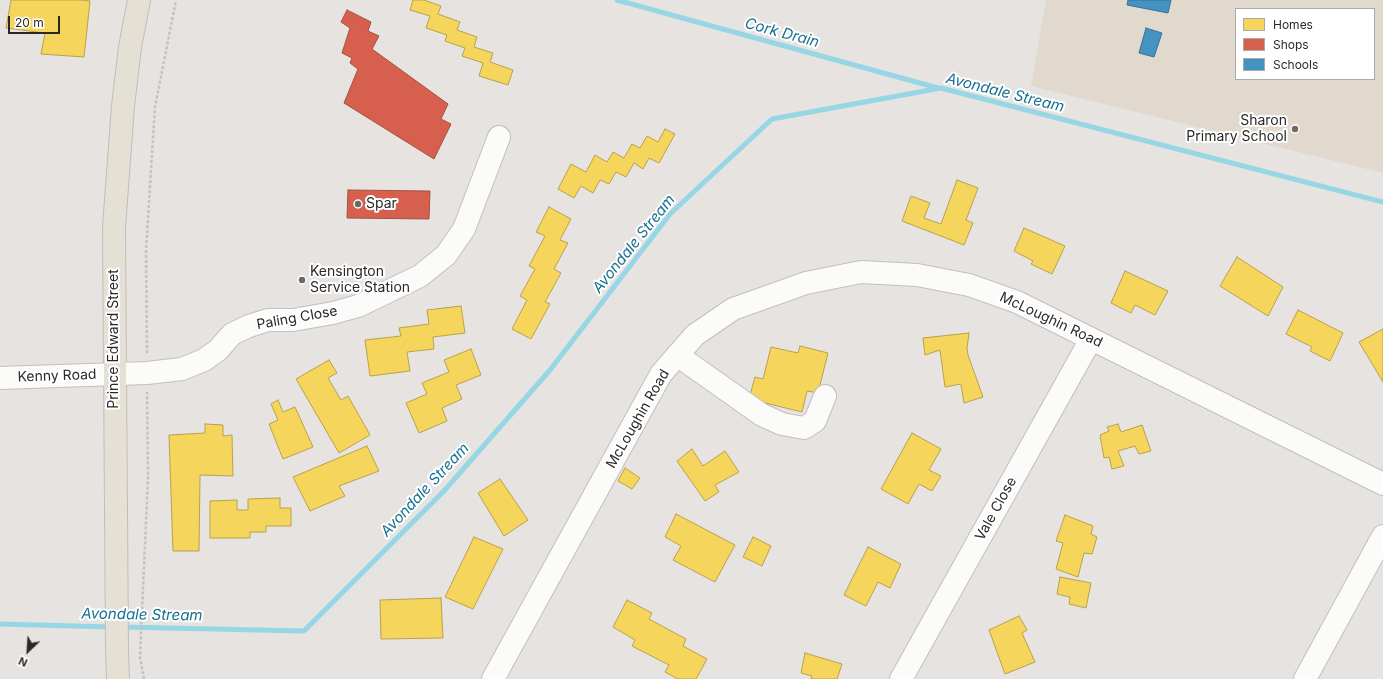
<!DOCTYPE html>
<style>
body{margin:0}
#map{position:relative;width:1383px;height:679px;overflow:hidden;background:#e6e3e0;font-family:Inter,sans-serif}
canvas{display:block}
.legend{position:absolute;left:1235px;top:8px;width:140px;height:72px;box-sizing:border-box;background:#fff;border:1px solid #a9a9a9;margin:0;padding:5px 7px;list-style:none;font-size:12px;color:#292929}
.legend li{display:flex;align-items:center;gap:8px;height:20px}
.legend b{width:20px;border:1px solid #a9a9a9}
.north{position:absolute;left:8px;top:631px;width:40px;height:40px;-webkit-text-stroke:3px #fff;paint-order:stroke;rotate:205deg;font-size:11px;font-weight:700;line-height:16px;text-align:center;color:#292929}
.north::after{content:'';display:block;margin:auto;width:14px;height:18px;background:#292929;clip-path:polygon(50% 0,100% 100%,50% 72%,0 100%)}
.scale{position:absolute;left:8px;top:16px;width:52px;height:18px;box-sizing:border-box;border:2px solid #292929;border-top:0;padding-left:5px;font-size:12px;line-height:14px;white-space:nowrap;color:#292929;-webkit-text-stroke:3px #fff;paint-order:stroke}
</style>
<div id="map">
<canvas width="1383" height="679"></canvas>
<ul class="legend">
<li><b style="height:11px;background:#f6d55c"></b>Homes</li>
<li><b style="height:11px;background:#d6604d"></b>Shops</li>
<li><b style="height:11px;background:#4393c3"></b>Schools</li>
</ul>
<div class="north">N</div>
<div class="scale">20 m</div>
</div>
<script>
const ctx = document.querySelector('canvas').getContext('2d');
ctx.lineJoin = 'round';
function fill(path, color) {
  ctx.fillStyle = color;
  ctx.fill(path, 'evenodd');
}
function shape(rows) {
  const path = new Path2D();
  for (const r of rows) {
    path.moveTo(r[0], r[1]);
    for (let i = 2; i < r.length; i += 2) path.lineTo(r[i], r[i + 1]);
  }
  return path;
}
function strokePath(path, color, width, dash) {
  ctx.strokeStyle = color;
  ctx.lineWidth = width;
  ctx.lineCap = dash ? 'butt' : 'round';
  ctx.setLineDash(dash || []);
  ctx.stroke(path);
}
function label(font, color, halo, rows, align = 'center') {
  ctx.font = font + ' Inter,sans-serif';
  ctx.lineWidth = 4;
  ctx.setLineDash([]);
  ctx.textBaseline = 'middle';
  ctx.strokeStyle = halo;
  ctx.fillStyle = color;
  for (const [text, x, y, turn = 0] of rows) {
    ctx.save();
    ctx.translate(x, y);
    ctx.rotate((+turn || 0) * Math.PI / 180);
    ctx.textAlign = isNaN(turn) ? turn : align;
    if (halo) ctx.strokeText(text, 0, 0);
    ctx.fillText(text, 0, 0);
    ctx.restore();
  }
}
const education = shape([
 [1046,0,1383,0,1383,173,1031,86],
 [1236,9,1374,9,1374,79,1236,79]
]);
const homes = shape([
 [11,0,81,0,90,1,84,57,41,54,45,33,6,28,11,0],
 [413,0,424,0,441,6,438,14,460,22,457,30,477,37,474,47,493,53,490,62,513,70,508,85,479,76,483,63,462,56,465,48,445,41,447,35,426,28,430,16,410,10,413,0],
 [665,129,675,134,659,163,649,158,643,169,634,163,626,177,616,172,609,184,600,180,593,193,581,186,574,198,558,189,571,164,586,172,595,155,607,162,613,152,624,158,632,144,640,148,647,136,658,142,665,129],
 [957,180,978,188,966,220,973,223,964,245,902,221,911,196,930,203,924,218,941,224,957,180],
 [549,207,571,219,560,240,568,243,554,269,561,273,545,302,550,304,531,339,512,329,527,300,520,296,535,269,529,266,545,236,536,232,549,207],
 [1024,228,1065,246,1052,274,1031,264,1033,261,1014,251,1024,228],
 [1237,257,1283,287,1268,316,1220,286,1237,257],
 [1125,271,1168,291,1155,315,1135,305,1131,313,1111,303,1125,271],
 [461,306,465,333,433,337,434,349,407,352,410,371,370,376,365,340,401,336,399,328,429,324,427,310,461,306],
 [1298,310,1343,333,1330,361,1310,351,1312,347,1286,334,1298,310],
 [1383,329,1383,382,1359,342,1383,329],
 [969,333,967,348,968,355,983,397,964,403,961,384,945,387,940,350,925,355,923,338,969,333],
 [800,346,828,353,818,393,807,391,802,412,749,399,755,377,763,379,771,347,798,353,800,346],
 [471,349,481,375,456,385,462,399,442,408,447,421,419,433,406,403,427,394,422,383,449,372,444,360,471,349],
 [329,360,337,373,328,378,341,400,348,396,370,435,339,453,296,379,329,360],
 [278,400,283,412,295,407,313,447,283,459,269,424,278,420,271,404,278,400],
 [205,424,223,425,223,436,232,435,233,476,200,475,199,551,173,551,169,435,205,433,205,424],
 [1118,424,1121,432,1142,425,1151,451,1139,454,1135,446,1118,451,1124,466,1112,469,1109,457,1104,458,1100,435,1109,431,1107,427,1118,424],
 [912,433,941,449,929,470,941,476,932,491,919,484,908,504,881,489,912,433],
 [367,446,379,471,339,486,345,496,310,511,293,477,367,446],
 [692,449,703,466,725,451,739,472,715,485,719,492,705,501,677,461,692,449],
 [625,468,640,478,632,489,618,481,625,468],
 [500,479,528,520,504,536,478,493,500,479],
 [280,498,280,508,291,508,291,526,266,526,266,532,250,532,250,538,210,538,210,501,237,500,237,510,248,510,248,499,280,498],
 [676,514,735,545,715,582,673,560,681,546,665,537,676,514],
 [1065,515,1093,526,1091,534,1097,537,1092,554,1084,553,1078,577,1056,569,1063,543,1056,541,1065,515],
 [474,537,503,549,473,609,445,597,474,537],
 [753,537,771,546,762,566,743,557,753,537],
 [868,547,901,564,890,588,878,582,866,606,844,595,868,547],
 [1060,577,1091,583,1086,608,1069,604,1070,597,1057,594,1060,577],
 [441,598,443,638,381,639,380,600,441,598],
 [627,600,652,613,649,619,686,639,683,646,707,659,696,679,678,679,665,672,669,665,632,646,635,640,613,627,627,600],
 [1019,616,1027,630,1022,633,1035,662,1005,674,989,630,1019,616],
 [805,653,842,664,837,679,811,679,812,676,801,673,805,653]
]);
const shops = shape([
 [347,10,371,22,368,31,379,36,372,49,448,104,441,119,451,124,434,159,344,103,358,69,350,63,352,58,342,53,350,28,341,22,347,10],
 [348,190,430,191,429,219,347,218,348,190]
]);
const schools = shape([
 [1128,0,1171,0,1168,13,1127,5,1128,0],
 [1146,28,1162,33,1154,57,1139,53,1146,28]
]);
const stream = shape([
 [617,0,938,88],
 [0,624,111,627],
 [121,627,304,631,444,491,550,370,670,214,772,119,941,88,1383,202]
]);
const path = shape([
 [147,353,146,250,155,107,176,0],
 [144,679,140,657,148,477,147,392]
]);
const minor = shape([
 [677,355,762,415,782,424,804,428,815,421,825,396],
 [0,378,147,373,182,369,204,360,218,350,232,334,249,326,268,320,293,320,333,313,358,306,420,276,446,255,464,229,499,137],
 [493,679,661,374,695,335,733,309,806,283,861,272,917,275,969,285,1017,302,1383,484],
 [901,679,1091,339],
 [1305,679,1383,536]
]);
const major = shape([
 [118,679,117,651,114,227,123,106,130,47,139,0]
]);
const markers = [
 [1295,129,4,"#6b6a69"],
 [358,204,4,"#6b6a69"],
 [302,280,4,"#6b6a69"]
];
const poiNames = [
 ["Sharon",1287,121,"right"],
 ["Primary School",1287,137,"right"],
 ["Spar",366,204],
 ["Kensington",310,272],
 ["Service Station",310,288]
];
const streetNames = [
 ["Paling Close",297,318,-10],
 ["McLoughin Road",1051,320,25],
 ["Prince Edward Street",114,339,-90],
 ["Kenny Road",57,376,-2],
 ["McLoughin Road",638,419,-60],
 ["Vale Close",996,509,-61]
];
const waterNames = [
 ["Cork Drain",782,33,15],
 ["Avondale Stream",1005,93,14],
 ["Avondale Stream",634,244,-51],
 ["Avondale Stream",425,490,-47],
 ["Avondale Stream",142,615,1]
];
fill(education, '#e1d9ce');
fill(homes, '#f6d55c');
strokePath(homes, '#b8a14d', 1);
fill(shops, '#d6604d');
strokePath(shops, '#a25042', 1);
fill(schools, '#4393c3');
strokePath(schools, '#3b7395', 1);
strokePath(stream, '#97d6e4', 5);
strokePath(minor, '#c0c0c1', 24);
strokePath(major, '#bfbebd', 24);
strokePath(path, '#c3c2c2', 2.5, [3, 2]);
strokePath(minor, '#fbfbfa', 22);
strokePath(major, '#e4e0d4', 22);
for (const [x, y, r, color] of markers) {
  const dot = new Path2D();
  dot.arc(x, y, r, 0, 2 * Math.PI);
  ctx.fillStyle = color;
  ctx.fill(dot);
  strokePath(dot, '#fff', 1.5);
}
label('14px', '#292929', '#fff', poiNames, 'left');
label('14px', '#292929', '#fff', streetNames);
label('italic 15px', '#167090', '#fff', waterNames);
</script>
